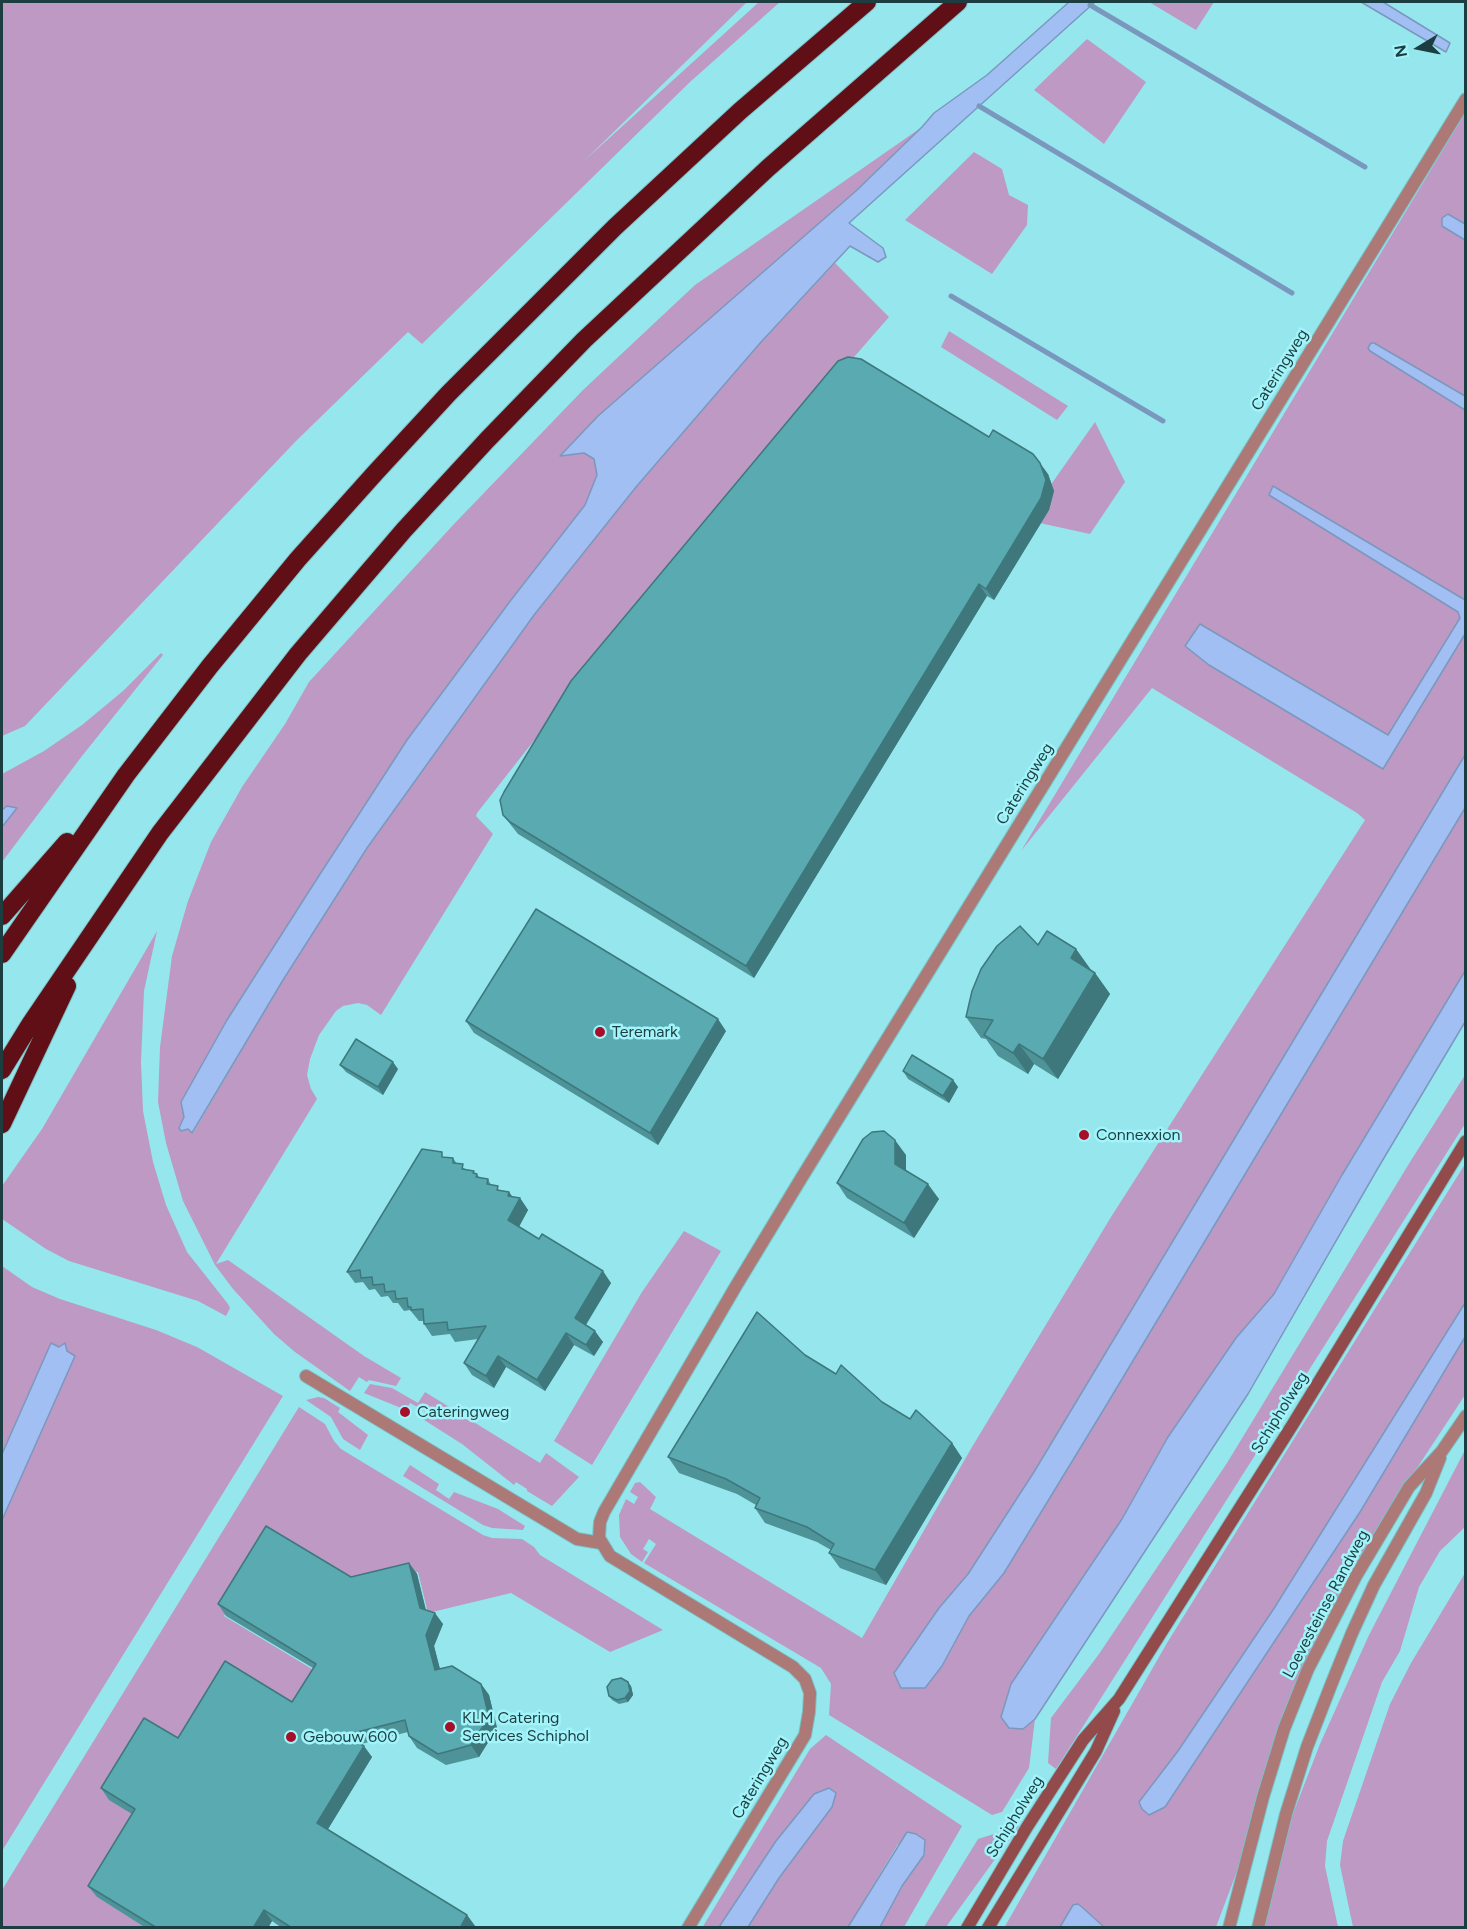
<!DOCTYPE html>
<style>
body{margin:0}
#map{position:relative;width:1467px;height:1929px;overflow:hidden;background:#95e7ed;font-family:Figtree,sans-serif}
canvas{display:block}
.frame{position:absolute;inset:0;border:3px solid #1c3e40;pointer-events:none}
.north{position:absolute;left:1389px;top:18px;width:60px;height:60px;-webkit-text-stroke:4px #a2f4fa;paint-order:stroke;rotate:260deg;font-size:16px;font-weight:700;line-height:24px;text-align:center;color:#1c3e40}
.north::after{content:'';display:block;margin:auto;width:21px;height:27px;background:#1c3e40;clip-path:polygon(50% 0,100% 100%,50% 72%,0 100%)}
</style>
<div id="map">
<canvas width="1467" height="1929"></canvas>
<div class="frame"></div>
<div class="north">N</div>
</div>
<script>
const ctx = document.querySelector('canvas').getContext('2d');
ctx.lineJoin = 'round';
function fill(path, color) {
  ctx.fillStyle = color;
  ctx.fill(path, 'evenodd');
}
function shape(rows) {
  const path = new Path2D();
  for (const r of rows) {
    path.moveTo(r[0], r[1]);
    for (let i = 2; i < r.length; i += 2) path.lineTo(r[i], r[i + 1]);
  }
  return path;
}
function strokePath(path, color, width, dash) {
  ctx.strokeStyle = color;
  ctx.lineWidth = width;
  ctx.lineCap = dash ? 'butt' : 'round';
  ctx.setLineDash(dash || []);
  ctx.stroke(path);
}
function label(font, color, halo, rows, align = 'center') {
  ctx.font = font + ' Figtree,sans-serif';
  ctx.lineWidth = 5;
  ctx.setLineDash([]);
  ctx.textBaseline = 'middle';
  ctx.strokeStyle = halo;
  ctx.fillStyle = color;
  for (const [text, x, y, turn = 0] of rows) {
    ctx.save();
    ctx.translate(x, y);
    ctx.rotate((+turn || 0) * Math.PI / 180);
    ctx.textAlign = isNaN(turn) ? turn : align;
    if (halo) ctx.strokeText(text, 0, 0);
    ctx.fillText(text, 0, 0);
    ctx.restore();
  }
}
const green = shape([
 [2,2,747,2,584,161,759,2,780,2,690,82,422,344,408,332,295,442,25,726,2,736],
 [1149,2,1214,2,1196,30],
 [1087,39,1146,82,1104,144,1034,90],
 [1465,113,1465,224,1448,214,1442,226,1465,240,1465,396,1374,343,1370,351,1465,410,1465,600,1273,486,1269,495,1458,612,1460,618,1388,735,1200,624,1185,646,1383,769,1465,634,1465,755,1034,1472,968,1574,939,1608,894,1673,942,1666,969,1616,1004,1573,1465,808,1465,971,1342,1175,1274,1294,1236,1338,1168,1437,1122,1519,1011,1684,1001,1717,1009,1728,1023,1729,1035,1719,1029,1768,1002,1812,992,1815,829,1715,831,1684,821,1668,644,1563,656,1544,649,1539,643,1549,648,1552,642,1562,631,1554,620,1537,619,1515,626,1499,634,1504,638,1497,630,1492,635,1483,640,1482,656,1497,650,1509,862,1638,972,1447,1111,1217,1365,820,1357,813,1152,688,1021,851],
 [922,127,856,191,570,454,577,452,590,455,597,465,597,475,593,488,585,505,511,600,407,740,313,885,181,1102,184,1117,179,1128,181,1131,188,1129,193,1133,283,980,367,848,534,615,636,487,761,342,835,263,889,317,668,570,477,813,476,816,493,834,381,1015,367,1005,358,1003,343,1006,336,1011,319,1035,310,1059,307,1075,311,1089,317,1099,216,1264,228,1260,364,1356,401,1378,396,1386,369,1380,367,1382,359,1377,350,1391,295,1352,274,1334,233,1289,215,1265,183,1201,166,1143,158,1102,160,1047,172,956,188,901,211,842,242,787,285,724,309,682,454,524,583,390,695,285],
 [974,152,1002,169,1009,195,1028,205,1027,225,992,274,905,220],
 [949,331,1068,406,1057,420,941,347],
 [1095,422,1125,482,1090,534,1026,520],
 [161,653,163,655,82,756,2,862,2,774,44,751,82,725,123,691],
 [157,931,144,991,141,1062,143,1111,153,1162,166,1205,187,1252,228,1304,230,1308,226,1316,198,1301,69,1261,46,1249,2,1219,2,1186,42,1129],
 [1465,1075,1465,1124,1056,1769,1048,1763,1051,1718,1099,1654,1227,1463,1410,1162],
 [1465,1164,1465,1303,1273,1610,1178,1751,1140,1802,1165,1807,1360,1512,1465,1337,1465,1395,1381,1523,1316,1638,1282,1716,1245,1850,1216,1927,1104,1927,1078,1904,1073,1905,1060,1927,1004,1928,1167,1643],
 [684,1231,721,1251,592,1465,554,1441,642,1292],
 [2,1266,32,1287,60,1299,156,1330,197,1347,283,1396,2,1851],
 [370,1384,392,1388,418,1403,425,1392,540,1463,546,1453,579,1477,552,1506,527,1491,527,1489,516,1482,514,1485,462,1444,421,1418,425,1411,410,1403,406,1410,364,1393],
 [318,1397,324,1398,340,1408,338,1412,368,1435,360,1450,343,1439,331,1417,306,1400],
 [299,1407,325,1424,334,1441,341,1449,483,1535,492,1538,522,1539,534,1547,540,1555,663,1630,610,1652,511,1593,428,1613,418,1572,358,1587,272,1535,224,1616,322,1675,299,1712,143,1820,97,1897,145,1927,2,1927,2,1890],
 [1465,1450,1465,1527,1440,1551,1419,1587,1400,1651,1382,1682,1327,1841,1325,1866,1338,1927,1264,1928,1282,1842,1320,1744,1369,1635],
 [410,1465,439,1484,436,1490,449,1499,454,1492,498,1509,525,1526,523,1530,492,1528,483,1525,403,1476],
 [1465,1573,1465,1927,1353,1927,1340,1865,1343,1841,1390,1704,1411,1663],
 [826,1735,962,1826,904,1927,880,1927,902,1886,924,1855,898,1844,848,1927,748,1927,779,1878,776,1841,719,1927,702,1928,810,1749],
 [1019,1826,946,1927,924,1927,978,1839]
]);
const water = shape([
 [1069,2,1095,2,849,223,883,248,886,257,878,262,850,246,761,342,636,487,534,615,367,848,283,980,192,1133,188,1129,181,1131,179,1128,184,1117,181,1102,227,1020,313,885,407,740,511,600,585,505,597,475,594,459,584,453,560,456,598,416,856,191,922,127,934,113,987,75,1069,2],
 [1361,2,1383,2,1450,43,1446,52,1361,2],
 [1448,214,1465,224,1465,240,1442,226,1442,218,1448,214],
 [1371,343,1374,343,1465,396,1465,410,1370,351,1368,348,1371,343],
 [1273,486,1465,600,1465,634,1383,769,1209,665,1185,646,1200,624,1388,735,1460,618,1458,612,1269,495,1273,486],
 [1465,755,1465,808,1104,1409,1004,1573,969,1616,942,1666,925,1688,901,1688,894,1673,939,1608,968,1574,1034,1472,1465,755],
 [7,806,17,808,2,827,2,810,7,806],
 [1465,971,1465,1022,1378,1168,1248,1394,1035,1719,1023,1729,1009,1728,1001,1717,1011,1684,1122,1519,1168,1437,1236,1338,1274,1294,1342,1175,1465,971],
 [1465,1303,1465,1337,1360,1512,1165,1807,1149,1815,1142,1809,1139,1802,1178,1751,1273,1610,1465,1303],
 [51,1343,59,1347,65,1343,67,1351,75,1356,2,1520,2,1454,51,1343],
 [829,1788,836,1793,832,1807,779,1878,748,1927,719,1927,776,1841,814,1794,829,1788],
 [907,1832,916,1834,925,1840,924,1855,902,1886,880,1927,848,1927,907,1832],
 [1078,1904,1083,1908,1104,1927,1060,1927,1073,1905,1078,1904]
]);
const stream = shape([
 [1090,5,1365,167],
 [979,106,1292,293],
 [951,296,1163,421]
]);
const minor = shape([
 [306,1376,577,1539,601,1543],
 [688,1928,805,1735,809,1712,810,1693,805,1679,793,1667,610,1556,599,1538,600,1522,604,1512,736,1286,802,1177,1466,99]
]);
const tertiary = shape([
 [1229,1928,1263,1797,1284,1729,1308,1669,1356,1576,1409,1487,1442,1451,1466,1416],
 [1258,1928,1286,1814,1307,1747,1331,1685,1352,1633,1374,1585,1426,1493,1440,1458]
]);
const secondary = shape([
 [967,1928,1027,1827,1083,1740,1119,1699,1293,1424,1466,1141],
 [988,1928,1096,1751,1114,1711]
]);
const motorway = shape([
 [2,916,67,842],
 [2,954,126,775,210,666,298,559,376,472,449,393,615,227,740,111,867,2],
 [2,1070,31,1023,160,833,298,654,404,530,487,440,584,340,768,168,958,2],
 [2,1124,67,986]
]);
const wall = shape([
 [1048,474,1054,491,1049,510,994,600,987,596,754,978,518,834,503,815],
 [1038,945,1076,949,1091,970,1095,973,1110,994,1058,1079,1034,1064,1028,1074,998,1056,986,1039,981,1038,966,1017],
 [466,1021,726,1031,658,1145,474,1033],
 [340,1065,398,1069,383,1095,346,1072],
 [903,1071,953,1080,958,1087,949,1103,908,1079],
 [906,1155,906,1170,939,1199,914,1238,847,1198,837,1183],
 [446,1157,453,1158,457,1164,467,1170,476,1173,480,1178,488,1179,491,1185,501,1191,509,1192,512,1197,520,1198,528,1210,519,1227,611,1283,586,1325,603,1342,594,1356,574,1345,545,1391,506,1367,494,1388,472,1375,464,1363,478,1339,455,1342,450,1334,432,1336,424,1324,424,1321,419,1321,410,1310,404,1311,398,1303,393,1303,388,1296,381,1297,375,1289,369,1290,363,1282,355,1283,347,1272],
 [805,1355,910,1419,952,1443,962,1458,886,1585,840,1568,829,1553,831,1550,817,1542,765,1523,755,1508,756,1505,737,1494,679,1473,668,1457],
 [409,1563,417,1574,426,1610,443,1624,434,1646,440,1669,481,1684,489,1695,497,1728,479,1757,446,1765,417,1748,409,1736,408,1732,361,1744,372,1757,328,1829,467,1915,475,1926,475,1928,282,1928,272,1921,268,1928,146,1928,97,1897,88,1886,132,1814,109,1800,101,1788,178,1738,292,1702,313,1668,226,1616,218,1604,351,1577],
 [631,1686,633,1695,628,1702,619,1704,612,1700,609,1696]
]);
const shadedWall = shape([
 [1040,463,1048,474,1054,491,1049,510,994,600,986,589],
 [979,584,987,596,754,978,746,966],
 [1076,949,1091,970,1071,958],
 [1095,973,1110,994,1058,1079,1043,1059],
 [718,1019,726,1031,658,1145,650,1133],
 [1019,1044,1034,1064,1028,1074,1013,1053],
 [393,1062,398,1069,383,1095,378,1087],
 [953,1080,958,1087,949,1103,943,1096],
 [895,1140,906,1155,906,1179,895,1164],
 [928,1184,939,1199,914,1238,904,1223],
 [509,1192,517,1203,520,1198,528,1210,516,1232,508,1220],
 [603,1271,611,1283,583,1329,575,1318],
 [595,1331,603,1342,594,1356,586,1345],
 [566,1333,574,1345,545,1391,537,1380],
 [498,1356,506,1367,494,1388,486,1376],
 [952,1443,962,1458,886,1585,875,1570],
 [409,1563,417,1574,428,1619,420,1608],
 [435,1613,443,1624,434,1646,443,1681,435,1670,426,1635],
 [628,1682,631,1686,633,1695,628,1702,625,1698],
 [481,1684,489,1695,497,1728,479,1757,471,1745],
 [364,1746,372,1757,325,1834,317,1823],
 [264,1910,272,1921,268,1928,253,1928],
 [467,1915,475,1926,475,1928,460,1928]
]);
const building = shape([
 [848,357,861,359,989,437,993,430,1033,454,1040,463,1046,480,1041,498,986,589,979,584,746,966,510,822,503,815,500,800,504,792,571,681,838,361,848,357],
 [536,909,718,1019,650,1133,466,1021,536,909],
 [1020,926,1038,945,1047,931,1076,949,1071,958,1095,973,1043,1059,1019,1044,1013,1053,984,1035,993,1020,966,1017,972,991,981,969,997,946,1020,926],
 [356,1039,393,1062,378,1087,340,1065,356,1039],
 [912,1055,953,1080,943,1096,903,1071,912,1055],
 [884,1131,895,1140,895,1164,928,1184,904,1223,837,1183,863,1139,872,1132,884,1131],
 [422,1149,442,1152,442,1157,453,1158,453,1163,463,1164,462,1169,474,1171,473,1173,477,1174,476,1177,488,1179,487,1184,498,1186,497,1190,509,1192,508,1196,520,1198,508,1220,539,1239,542,1234,603,1271,575,1318,595,1331,586,1345,566,1333,537,1380,498,1356,486,1376,464,1363,486,1326,448,1330,447,1322,424,1324,423,1309,411,1310,411,1307,408,1307,407,1298,396,1299,395,1291,385,1292,384,1284,373,1285,372,1277,361,1278,360,1270,347,1272,422,1149],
 [757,1312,805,1355,836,1374,841,1365,882,1402,910,1419,916,1410,952,1443,875,1570,829,1553,834,1544,807,1527,755,1508,760,1498,726,1479,668,1457,757,1312],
 [266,1526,351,1577,409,1563,420,1608,435,1613,426,1635,435,1670,452,1666,481,1684,489,1717,471,1745,438,1754,409,1736,405,1720,345,1735,364,1746,317,1823,467,1915,460,1928,292,1928,264,1910,253,1928,157,1928,88,1886,135,1809,101,1788,144,1718,178,1738,225,1661,292,1702,316,1664,218,1604,266,1526],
 [621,1678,628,1682,630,1691,625,1698,617,1700,609,1696,607,1687,612,1680,621,1678]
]);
const markers = [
 [600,1032,6,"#a70e27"],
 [1084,1135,6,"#a70e27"],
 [405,1412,6,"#a70e27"],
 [450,1727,6,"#a70e27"],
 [291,1737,6,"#a70e27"]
];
const streetNames = [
 ["Cateringweg",1280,370,-58],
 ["Cateringweg",1025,784,-58],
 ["Schipholweg",1280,1413,-58],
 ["Loevesteinse Randweg",1326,1604,-62],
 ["Cateringweg",760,1778,-59],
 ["Schipholweg",1015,1817,-58]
];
const poiNames = [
 ["Teremark",612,1032],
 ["Connexxion",1096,1135],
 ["Cateringweg",417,1412],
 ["KLM Catering",462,1718],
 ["Services Schiphol",462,1736],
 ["Gebouw 600",303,1737]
];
fill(green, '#bd99c3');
fill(water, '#a2bff4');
strokePath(water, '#7a98be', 1.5);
strokePath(stream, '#7a98be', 5);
strokePath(minor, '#7ac2c7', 14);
strokePath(tertiary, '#7ac2c7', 14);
strokePath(secondary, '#7ac2c7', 14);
strokePath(motorway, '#7ac2c7', 20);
strokePath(minor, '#ac7977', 12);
strokePath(tertiary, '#ac7977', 12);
strokePath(secondary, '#924b4a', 12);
strokePath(motorway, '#610f17', 18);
fill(wall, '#4d9398');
fill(shadedWall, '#3e787c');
fill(building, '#59abb1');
strokePath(building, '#3e787c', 1.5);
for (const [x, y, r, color] of markers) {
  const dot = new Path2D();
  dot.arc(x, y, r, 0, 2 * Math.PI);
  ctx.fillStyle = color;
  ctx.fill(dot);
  strokePath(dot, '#a2f4fa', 2);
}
label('16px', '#1c3e40', '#a2f4fa', streetNames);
label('16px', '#1c3e40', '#a2f4fa', poiNames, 'left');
</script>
